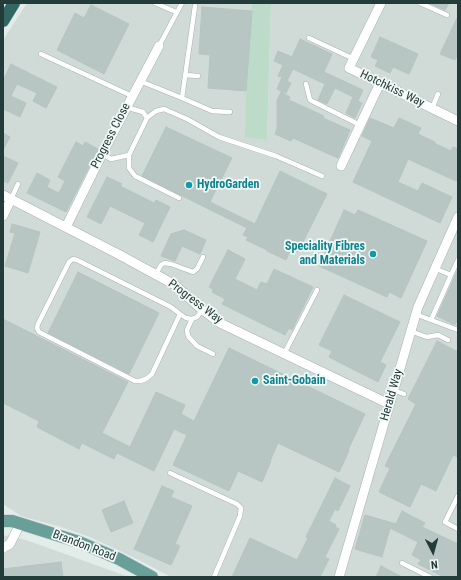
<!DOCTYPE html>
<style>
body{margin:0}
#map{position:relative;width:461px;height:580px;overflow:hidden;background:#e2ece9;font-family:"Roboto Condensed",sans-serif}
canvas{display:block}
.frame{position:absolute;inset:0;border:4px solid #233c39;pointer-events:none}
.north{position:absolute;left:413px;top:532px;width:40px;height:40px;-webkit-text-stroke:3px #f2f8f6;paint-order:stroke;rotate:174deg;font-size:11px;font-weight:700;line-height:16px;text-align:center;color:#233c39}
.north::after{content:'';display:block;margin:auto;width:14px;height:18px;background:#233c39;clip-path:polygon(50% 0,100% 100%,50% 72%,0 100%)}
</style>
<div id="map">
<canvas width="461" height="580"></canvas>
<div class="frame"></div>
<div class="north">N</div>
</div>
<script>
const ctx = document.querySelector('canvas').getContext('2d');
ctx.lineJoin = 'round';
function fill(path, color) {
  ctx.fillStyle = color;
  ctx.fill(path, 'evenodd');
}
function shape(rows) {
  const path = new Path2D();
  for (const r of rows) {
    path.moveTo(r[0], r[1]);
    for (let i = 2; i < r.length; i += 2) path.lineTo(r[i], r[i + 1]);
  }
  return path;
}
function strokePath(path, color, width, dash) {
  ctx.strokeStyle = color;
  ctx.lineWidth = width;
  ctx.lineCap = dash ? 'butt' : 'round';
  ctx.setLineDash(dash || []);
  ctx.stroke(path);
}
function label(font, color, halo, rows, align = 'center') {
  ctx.font = font + ' "Roboto Condensed",sans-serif';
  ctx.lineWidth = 3.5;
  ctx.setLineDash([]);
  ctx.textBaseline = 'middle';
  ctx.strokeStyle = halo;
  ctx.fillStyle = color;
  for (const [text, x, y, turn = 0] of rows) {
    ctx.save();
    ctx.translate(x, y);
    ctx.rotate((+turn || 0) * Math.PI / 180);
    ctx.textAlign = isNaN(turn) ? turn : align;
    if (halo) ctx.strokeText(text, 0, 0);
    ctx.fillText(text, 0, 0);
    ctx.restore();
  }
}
const built = shape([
 [27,3,252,3,267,140,271,3,458,3,458,577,171,577,137,559,90,537,61,527,21,516,3,504,3,40],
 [3,535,26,540,129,577,3,577]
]);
const green = shape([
 [252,3,271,3,267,140,245,137,246,91]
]);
const building = shape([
 [429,3,449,3,445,10,429,3],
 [91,5,129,24,104,74,57,50,75,13,84,18,91,5],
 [202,7,252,11,246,91,208,88,210,55,199,54,202,7],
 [458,16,458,53,455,60,440,54,458,16],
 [380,37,418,54,409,74,393,67,390,73,375,66,378,60,371,57,380,37],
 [300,39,332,54,324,72,363,90,358,101,362,103,355,118,346,113,353,97,335,88,327,104,318,100,325,84,293,69,287,81,291,83,286,93,277,89,282,77,278,76,283,65,274,61,278,51,292,57,300,39],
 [11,64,57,87,46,108,33,101,37,93,17,84,11,96,26,103,20,117,3,109,3,81,11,64],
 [281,92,290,97,289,100,324,116,323,118,350,130,338,158,293,138,291,141,275,134,277,129,277,101,281,92],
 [370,118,394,128,399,118,421,128,418,134,435,142,434,143,451,151,453,147,458,149,458,178,456,181,408,159,398,182,418,191,422,183,452,197,440,223,353,182,372,141,362,136,370,118],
 [166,127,232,158,210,202,255,224,280,171,327,194,298,252,291,249,286,260,267,251,267,250,246,240,248,237,243,235,247,228,142,176,166,127],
 [3,133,10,137,3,150,3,133],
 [76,142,83,146,85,142,98,149,66,212,27,193,37,173,50,180,47,187,59,193,65,181,58,177,76,142],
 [5,157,18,163,8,183,3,181,3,161,5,157],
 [107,177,122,184,120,186,154,203,156,200,170,207,153,242,139,235,145,223,110,206,101,224,87,217,107,177],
 [344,210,355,215,358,210,427,241,401,298,389,292,387,297,319,266,344,210],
 [12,224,40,232,28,273,5,266,15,233,10,232,12,224],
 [184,230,206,240,200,254,182,246,175,261,161,256,171,234,184,230],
 [228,250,245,259,235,279,257,290,261,282,267,284,274,269,313,287,292,330,289,328,285,335,222,304,225,299,212,292,213,289,209,287,228,250],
 [458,269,458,318,455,325,437,316,458,269],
 [78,272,159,313,129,374,48,333,78,272],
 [344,295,400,322,380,362,386,365,378,382,329,357,332,351,319,345,344,295],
 [3,319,128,382,102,433,130,447,156,392,185,405,181,414,194,421,229,348,365,414,348,450,349,451,339,472,278,443,270,461,271,461,262,482,238,471,229,491,173,465,187,435,174,429,154,471,117,453,114,459,82,443,79,449,37,427,39,421,3,403,3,319],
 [437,341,458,352,458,457,453,455,436,491,421,484,410,507,379,492,390,468,385,466,416,404,408,399,437,341],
 [335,478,350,486,338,511,335,509,329,521,336,525,335,527,339,529,325,557,329,559,320,577,232,577,250,538,297,560,308,538,306,537,335,478],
 [162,486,174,491,171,497,192,506,175,544,180,546,171,565,134,549,162,486],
 [124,501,133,523,111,532,102,510,124,501],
 [402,511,425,523,422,527,458,544,458,577,444,577,418,564,421,560,412,555,418,542,390,528,382,557,355,549,365,515,396,524,402,511],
 [61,562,63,577,3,577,3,569,61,562],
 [381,566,402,577,376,577,381,566]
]);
const lane = shape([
 [155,3,176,12],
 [420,3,447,15],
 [309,38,354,59],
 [159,46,182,3],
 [41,54,132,96],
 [185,75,198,76],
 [140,81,182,98,195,6],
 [306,84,310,100,360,125],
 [182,98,212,111,230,112],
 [432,108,438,94],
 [147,118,156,111,164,109,187,119,219,137,276,156,322,176],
 [102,154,111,159,129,155,147,118,143,112,126,107],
 [129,155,129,168,135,176,179,198],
 [11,199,18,184],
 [156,274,161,265,164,263,171,264,193,272,197,269,203,257],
 [451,275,458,260],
 [180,314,152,374,146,379,140,381,135,381,39,332,37,328,38,324,69,262,73,259,77,260,171,307,180,314,186,318,192,319,197,317,202,310],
 [415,314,458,330],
 [192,319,187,330,188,336,197,346,213,354],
 [431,320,451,275,434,268],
 [410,331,427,337,438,335,448,340],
 [284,354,317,290],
 [393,390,404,394],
 [170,473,237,504,241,508,240,516,214,577],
 [458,496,445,522,458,529],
 [402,563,430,577]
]);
const street = shape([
 [381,3,349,68,458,121],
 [341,166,380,83],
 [3,195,118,254,175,285,200,308,220,323,389,404],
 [3,216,11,199],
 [66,227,102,154,159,46],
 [3,548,10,544,20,524],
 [339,577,418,307,458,217]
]);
const primary = shape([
 [3,521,12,521,79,542,119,559,152,577]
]);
const highway = shape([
 [3,21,14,3]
]);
const markers = [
 [189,185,4,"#0f9aa8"],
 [373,254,4,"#0f9aa8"],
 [255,381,4,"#0f9aa8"]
];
const streetNames = [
 ["Hotchkiss Way",392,89,26],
 ["Progress Close",111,136,-63],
 ["Progress Way",195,302,37],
 ["Herald Way",392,395,-74],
 ["Brandon Road",84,546,21]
];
const cultureNames = [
 ["HydroGarden",197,185],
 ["Speciality Fibres",365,247,"right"],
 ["and Materials",365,261,"right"],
 ["Saint-Gobain",263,381]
];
fill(built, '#d0dbd8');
fill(green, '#bcdcc9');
fill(building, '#b7c6c2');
strokePath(building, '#b5c5c0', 1);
strokePath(lane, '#a5b4b1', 5.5);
strokePath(street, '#a5b4b1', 10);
strokePath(primary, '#c1c8c8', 13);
strokePath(highway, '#c1c8c8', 13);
strokePath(lane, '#fff', 4.5);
strokePath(street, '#fff', 9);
strokePath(primary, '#689f99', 12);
strokePath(highway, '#306763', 12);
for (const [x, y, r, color] of markers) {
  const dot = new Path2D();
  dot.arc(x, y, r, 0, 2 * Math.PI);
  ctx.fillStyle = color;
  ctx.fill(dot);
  strokePath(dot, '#f2f8f6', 1.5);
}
label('12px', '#233c39', '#f2f8f6', streetNames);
label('bold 12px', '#0d838f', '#f2f8f6', cultureNames, 'left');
</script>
